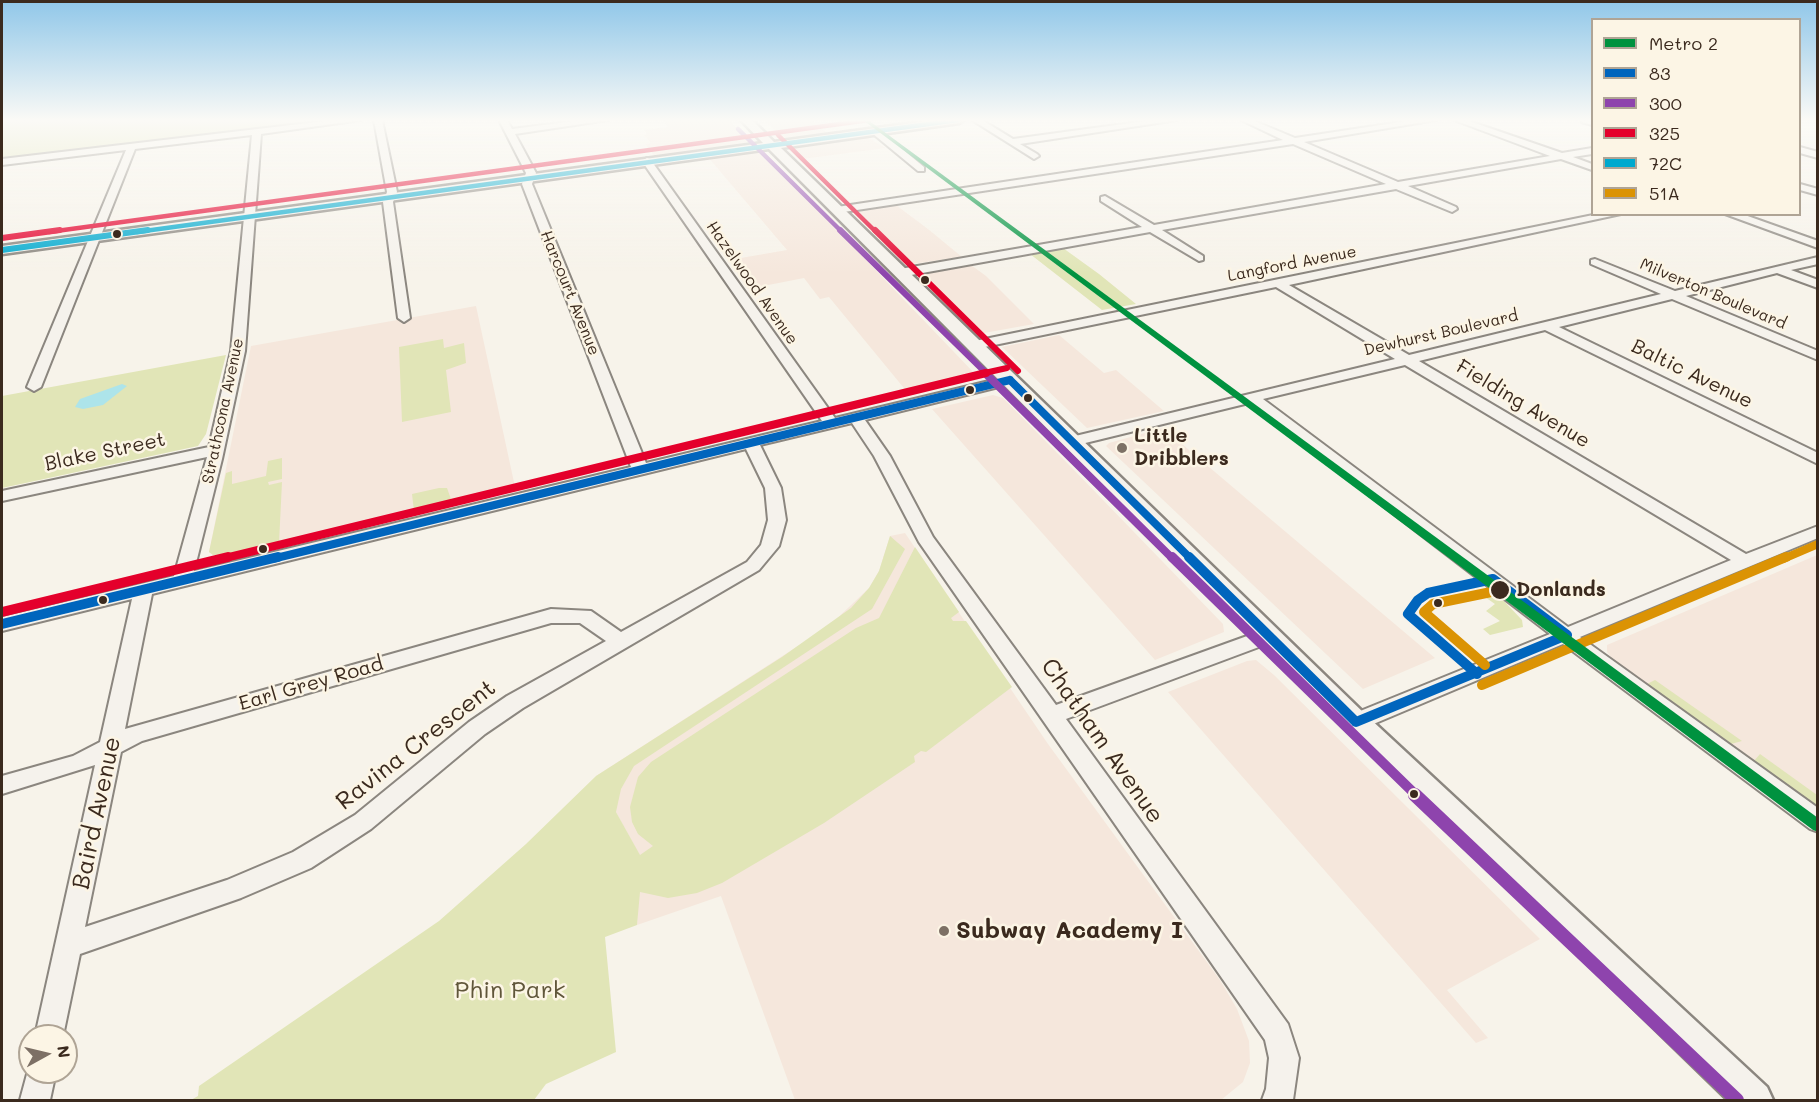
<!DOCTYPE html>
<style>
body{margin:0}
#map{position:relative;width:1819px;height:1102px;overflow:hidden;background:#f7f3ea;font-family:Mali,sans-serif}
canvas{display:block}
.frame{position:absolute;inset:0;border:3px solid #3b2a1e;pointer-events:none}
.legend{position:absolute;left:1591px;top:18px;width:210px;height:198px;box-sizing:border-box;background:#fcf5e5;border:2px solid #afa495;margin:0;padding:8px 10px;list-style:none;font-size:18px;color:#3b2a1e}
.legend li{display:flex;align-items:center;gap:12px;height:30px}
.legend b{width:30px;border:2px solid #afa495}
.north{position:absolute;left:18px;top:1024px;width:60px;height:60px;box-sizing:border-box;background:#fcf5e5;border:2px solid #afa495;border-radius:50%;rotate:82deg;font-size:16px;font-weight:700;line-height:24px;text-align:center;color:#3b2a1e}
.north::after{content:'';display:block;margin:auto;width:21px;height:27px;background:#7d7065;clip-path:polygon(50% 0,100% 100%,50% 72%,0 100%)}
</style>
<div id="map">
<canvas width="1819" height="1102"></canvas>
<div class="frame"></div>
<ul class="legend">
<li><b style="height:8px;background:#00923f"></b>Metro 2</li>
<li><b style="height:8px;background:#0065bd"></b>83</li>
<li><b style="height:8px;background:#8e44ad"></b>300</li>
<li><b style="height:8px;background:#e4002b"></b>325</li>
<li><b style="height:8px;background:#00a9ce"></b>72C</li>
<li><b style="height:8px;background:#db9304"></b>51A</li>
</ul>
<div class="north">N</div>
</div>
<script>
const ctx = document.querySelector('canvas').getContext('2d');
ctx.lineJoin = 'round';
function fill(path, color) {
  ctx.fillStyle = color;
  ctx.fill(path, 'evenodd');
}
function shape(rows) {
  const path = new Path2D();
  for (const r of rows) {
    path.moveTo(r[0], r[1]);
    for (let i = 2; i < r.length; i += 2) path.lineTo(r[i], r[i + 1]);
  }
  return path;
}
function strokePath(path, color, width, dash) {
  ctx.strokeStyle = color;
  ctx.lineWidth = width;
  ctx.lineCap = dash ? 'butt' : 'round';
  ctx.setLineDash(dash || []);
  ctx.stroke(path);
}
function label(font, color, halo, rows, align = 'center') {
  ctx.font = font + ' Mali,sans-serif';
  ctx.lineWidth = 5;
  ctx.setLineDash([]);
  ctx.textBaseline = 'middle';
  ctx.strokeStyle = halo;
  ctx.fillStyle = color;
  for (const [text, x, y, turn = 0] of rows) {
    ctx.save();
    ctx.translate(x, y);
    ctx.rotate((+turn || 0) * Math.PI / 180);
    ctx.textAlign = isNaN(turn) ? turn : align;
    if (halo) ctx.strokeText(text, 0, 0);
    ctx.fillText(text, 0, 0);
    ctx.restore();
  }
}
const built = shape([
 [663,120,729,120,751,143,654,156,645,144,651,143,644,135,647,134,644,130,668,127],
 [811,120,827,133,785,139,765,121],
 [865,136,886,148,803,159,790,146],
 [756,150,774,164,976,375,908,393,829,297,820,299,804,278,748,289,729,260,787,250,707,156],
 [896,205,928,229,962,257,912,264,858,211],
 [971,265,986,276,1034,324,984,333,921,273],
 [476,306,515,487,226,555,213,555,209,552,251,346],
 [1059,335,1104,373,1116,370,1164,411,1087,428,1002,347],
 [993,395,1003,398,1073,469,1223,624,1224,632,1155,660,932,409],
 [1163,428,1261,511,1435,658,1363,689,1106,446,1109,443],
 [905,533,1048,744,1220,980,1237,1009,1249,1041,1250,1063,1243,1082,1221,1100,795,1100,721,896,637,925,640,856,596,776,829,626,869,588,879,571,890,536],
 [1817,555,1817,807,1613,660,1607,652,1607,645],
 [1256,660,1274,675,1540,939,1447,990,1488,1038,1476,1043,1168,692,1247,661]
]);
const green = shape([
 [2,120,340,120,2,159],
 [1063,248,1099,274,1136,304,1102,310,1030,254],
 [443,339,444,348,464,343,466,363,446,370,451,412,402,422,399,347],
 [226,355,206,434,198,446,2,488,2,396],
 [282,458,282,479,268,482,269,485,282,482,279,543,226,555,213,555,209,552,226,473,232,471,232,484,266,476,268,461],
 [439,488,447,488,452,502,414,511,412,494],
 [890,536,905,549,872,609,634,766,621,789,616,812,640,855,653,846,638,834,632,822,630,807,638,777,651,762,856,628,879,618,915,547,959,612,951,618,953,621,966,621,1012,687,926,752,921,751,914,756,915,762,824,823,722,883,697,893,668,898,640,892,637,925,605,937,616,1052,546,1084,534,1100,191,1100,198,1096,199,1086,439,921,526,844,596,776,782,657,851,608,869,588,879,571],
 [1482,595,1503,600,1522,620,1523,627,1490,635,1483,629,1500,621,1486,611,1495,604],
 [1655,680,1742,741,1731,744,1647,684],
 [1760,754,1817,795,1817,807,1754,761]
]);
const water = shape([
 [122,384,127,386,103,405,83,409,75,407,80,399]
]);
const minor = shape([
 [334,120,361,120,261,134,245,351,222,459,194,571,631,467,522,184,526,173,499,120,507,120,512,129,583,120,608,120,515,134,536,173,532,184,646,463,822,421,642,161,647,158,650,159,835,418,1010,376,1015,377,1015,383,865,420,890,456,933,537,1056,705,1261,631,1275,631,1278,636,1275,641,1066,719,1288,1024,1299,1058,1293,1100,1262,1100,1266,1089,1269,1058,1265,1040,919,542,874,456,852,423,760,445,781,488,786,520,779,546,759,570,523,708,485,734,371,829,311,868,241,898,80,954,63,1036,35,1036,95,765,2,794,2,776,73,756,100,742,132,599,2,631,2,617,174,576,207,457,2,501,2,491,209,447,231,351,252,135,135,149,41,387,34,391,27,387,126,150,2,165,2,159,334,120],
 [746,449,765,488,768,520,761,545,747,562,621,632,591,611,551,609,125,729,152,594,746,449],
 [551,623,580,623,606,641,507,696,469,722,355,815,293,852,227,880,85,927,121,752,142,741,551,623],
 [374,120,382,120,397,192,393,202,410,318,404,322,398,318,383,202,387,192,374,120],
 [972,120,982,120,1013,139,1153,120,1177,120,1020,144,1037,154,1039,156,1034,159,972,120],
 [1241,120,1252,120,1295,138,1414,120,1436,120,1304,142,1398,182,1550,156,1454,120,1466,120,1562,153,1592,148,1592,154,1573,157,1592,164,1592,170,1561,159,1408,186,1456,207,1457,209,1452,212,1396,189,1162,230,1203,256,1203,260,1199,261,1150,232,900,277,894,273,900,269,1142,227,1101,201,1101,197,1105,196,1154,225,1386,184,1293,144,837,213,832,210,837,207,1283,140,1241,120],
 [1581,120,1592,120,1592,125,1582,122,1581,120],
 [872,129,878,129,924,167,924,171,918,171,872,133,872,129],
 [1800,147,1818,152,1818,158,1800,153,1800,147],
 [1800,184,1818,189,1818,195,1800,190,1800,184],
 [1598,214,1621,214,1289,285,1409,355,1661,294,1591,264,1591,260,1595,259,1675,291,1818,257,1818,264,1791,270,1818,280,1818,288,1777,273,1686,296,1818,351,1818,360,1672,299,1559,327,1818,453,1818,464,1545,330,1419,361,1746,554,1818,526,1818,538,1580,637,1818,808,1818,832,1810,829,1563,644,1364,728,1356,730,1348,728,1345,722,1348,716,1550,634,1249,403,1073,446,1067,444,1065,441,1067,438,1395,359,1276,287,975,349,968,345,975,341,1598,214],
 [1405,365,1731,560,1568,627,1263,399,1405,365],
 [1725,214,1742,214,1818,241,1818,248,1725,214],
 [30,1063,30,1072,56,1072,50,1100,20,1100,30,1063]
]);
const major = shape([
 [741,120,752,120,774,142,935,120,964,120,959,123,781,148,1366,715,1767,1087,1773,1100,1728,1100,1346,729,769,149,2,254,2,246,763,143,741,120]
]);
const bus1Far1 = shape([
 [1010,380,1191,559],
 [272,559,1010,380]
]);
const bus1 = shape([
 [1189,557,1356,722],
 [2,624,278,557],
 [1477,674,1408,614,1418,600,1428,593,1493,579],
 [1356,722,1567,635,1493,579]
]);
const bus2Far4 = shape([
 [738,129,842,232]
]);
const bus2Far3 = shape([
 [840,230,987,374]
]);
const bus2Far2 = shape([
 [985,373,1173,559]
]);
const bus2Far1 = shape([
 [1172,557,1417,796]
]);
const bus2 = shape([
 [1415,795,1737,1100]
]);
const bus3Far3 = shape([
 [778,135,876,232],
 [49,232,869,120]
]);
const bus3Far2 = shape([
 [875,230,1018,371],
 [2,238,60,230],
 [980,374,1007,368]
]);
const bus3Far1 = shape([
 [221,559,986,373]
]);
const bus3 = shape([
 [2,612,228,557]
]);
const bus4Far1 = shape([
 [137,232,958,120]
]);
const bus4 = shape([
 [2,250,148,230]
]);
const bus5Far1 = shape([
 [1783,559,1818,544]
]);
const bus5 = shape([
 [1485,665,1424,612,1433,604,1496,591],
 [1482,685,1786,557]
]);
const metro1 = shape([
 [863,120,868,120,1818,818,1818,832,1813,830,863,120]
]);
const markers = [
 [117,234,5,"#3b2a1e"],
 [925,280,5,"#3b2a1e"],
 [970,390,5,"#3b2a1e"],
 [1028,398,5,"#3b2a1e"],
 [1122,448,6,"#7d7065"],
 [263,549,5,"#3b2a1e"],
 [1500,590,10,"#3b2a1e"],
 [103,600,5,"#3b2a1e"],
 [1438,603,5,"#3b2a1e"],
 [1414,794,5,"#3b2a1e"],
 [944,931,6,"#7d7065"]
];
const farStreetnames = [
 ["Langford Avenue",1292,264,-11],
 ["Hazelwood Avenue",752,283,55],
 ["Harcourt Avenue",570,293,68],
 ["Milverton Boulevard",1713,294,23],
 ["Dewhurst Boulevard",1441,333,-13],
 ["Strathcona Avenue",223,411,-78]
];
const streetNames = [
 ["Baltic Avenue",1692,374,26],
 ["Fielding Avenue",1523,404,31],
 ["Blake Street",105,452,-12],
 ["Earl Grey Road",311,684,-16]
];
const poiNames = [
 ["Little",1134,436],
 ["Dribblers",1134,459]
];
const stopNames = [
 ["Donlands",1516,590]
];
const nearStreetnames = [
 ["Chatham Avenue",1102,741,55],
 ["Ravina Crescent",416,745,-38],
 ["Baird Avenue",97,813,-78]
];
const nearPoinames = [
 ["Subway Academy I",956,931]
];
const nearParknames = [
 ["Phin Park",510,991]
];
fill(built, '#f5e7dc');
fill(green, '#e1e5b7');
fill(water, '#ade4ea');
strokePath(minor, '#8b867f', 4);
strokePath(major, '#8b867f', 5);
fill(minor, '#f5f2ec');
fill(major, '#f5f2ec');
strokePath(bus1Far1, '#0065bd', 8);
strokePath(bus1, '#0065bd', 10);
strokePath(bus2Far4, '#8e44ad', 4.5);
strokePath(bus2Far3, '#8e44ad', 6);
strokePath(bus2Far2, '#8e44ad', 8);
strokePath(bus2Far1, '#8e44ad', 10);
strokePath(bus2, '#8e44ad', 14);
strokePath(bus3Far3, '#e4002b', 4.5);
strokePath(bus3Far2, '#e4002b', 6);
strokePath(bus3Far1, '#e4002b', 8);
strokePath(bus3, '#e4002b', 10);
strokePath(bus4Far1, '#00a9ce', 4.5);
strokePath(bus4, '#00a9ce', 6);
strokePath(bus5Far1, '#db9304', 8);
strokePath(bus5, '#db9304', 10);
fill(metro1, '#00923f');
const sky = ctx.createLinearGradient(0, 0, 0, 274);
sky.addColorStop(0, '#90c7e9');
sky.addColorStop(0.44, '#fbfaf6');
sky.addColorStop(1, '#fbfaf600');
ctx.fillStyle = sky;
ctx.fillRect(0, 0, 1819, 274);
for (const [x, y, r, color] of markers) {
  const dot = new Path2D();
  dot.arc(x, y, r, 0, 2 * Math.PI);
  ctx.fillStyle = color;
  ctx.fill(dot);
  strokePath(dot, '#fcf5e5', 2);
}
label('16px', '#3b2a1e', '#fcf5e5', farStreetnames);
label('20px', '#3b2a1e', '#fcf5e5', streetNames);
label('bold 20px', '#3b2a1e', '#fcf5e5', poiNames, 'left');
label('bold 20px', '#3b2a1e', '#fcf5e5', stopNames, 'left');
label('24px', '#3b2a1e', '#fcf5e5', nearStreetnames);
label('bold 24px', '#3b2a1e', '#fcf5e5', nearPoinames, 'left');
label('24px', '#60563a', '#fcf5e5', nearParknames);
</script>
